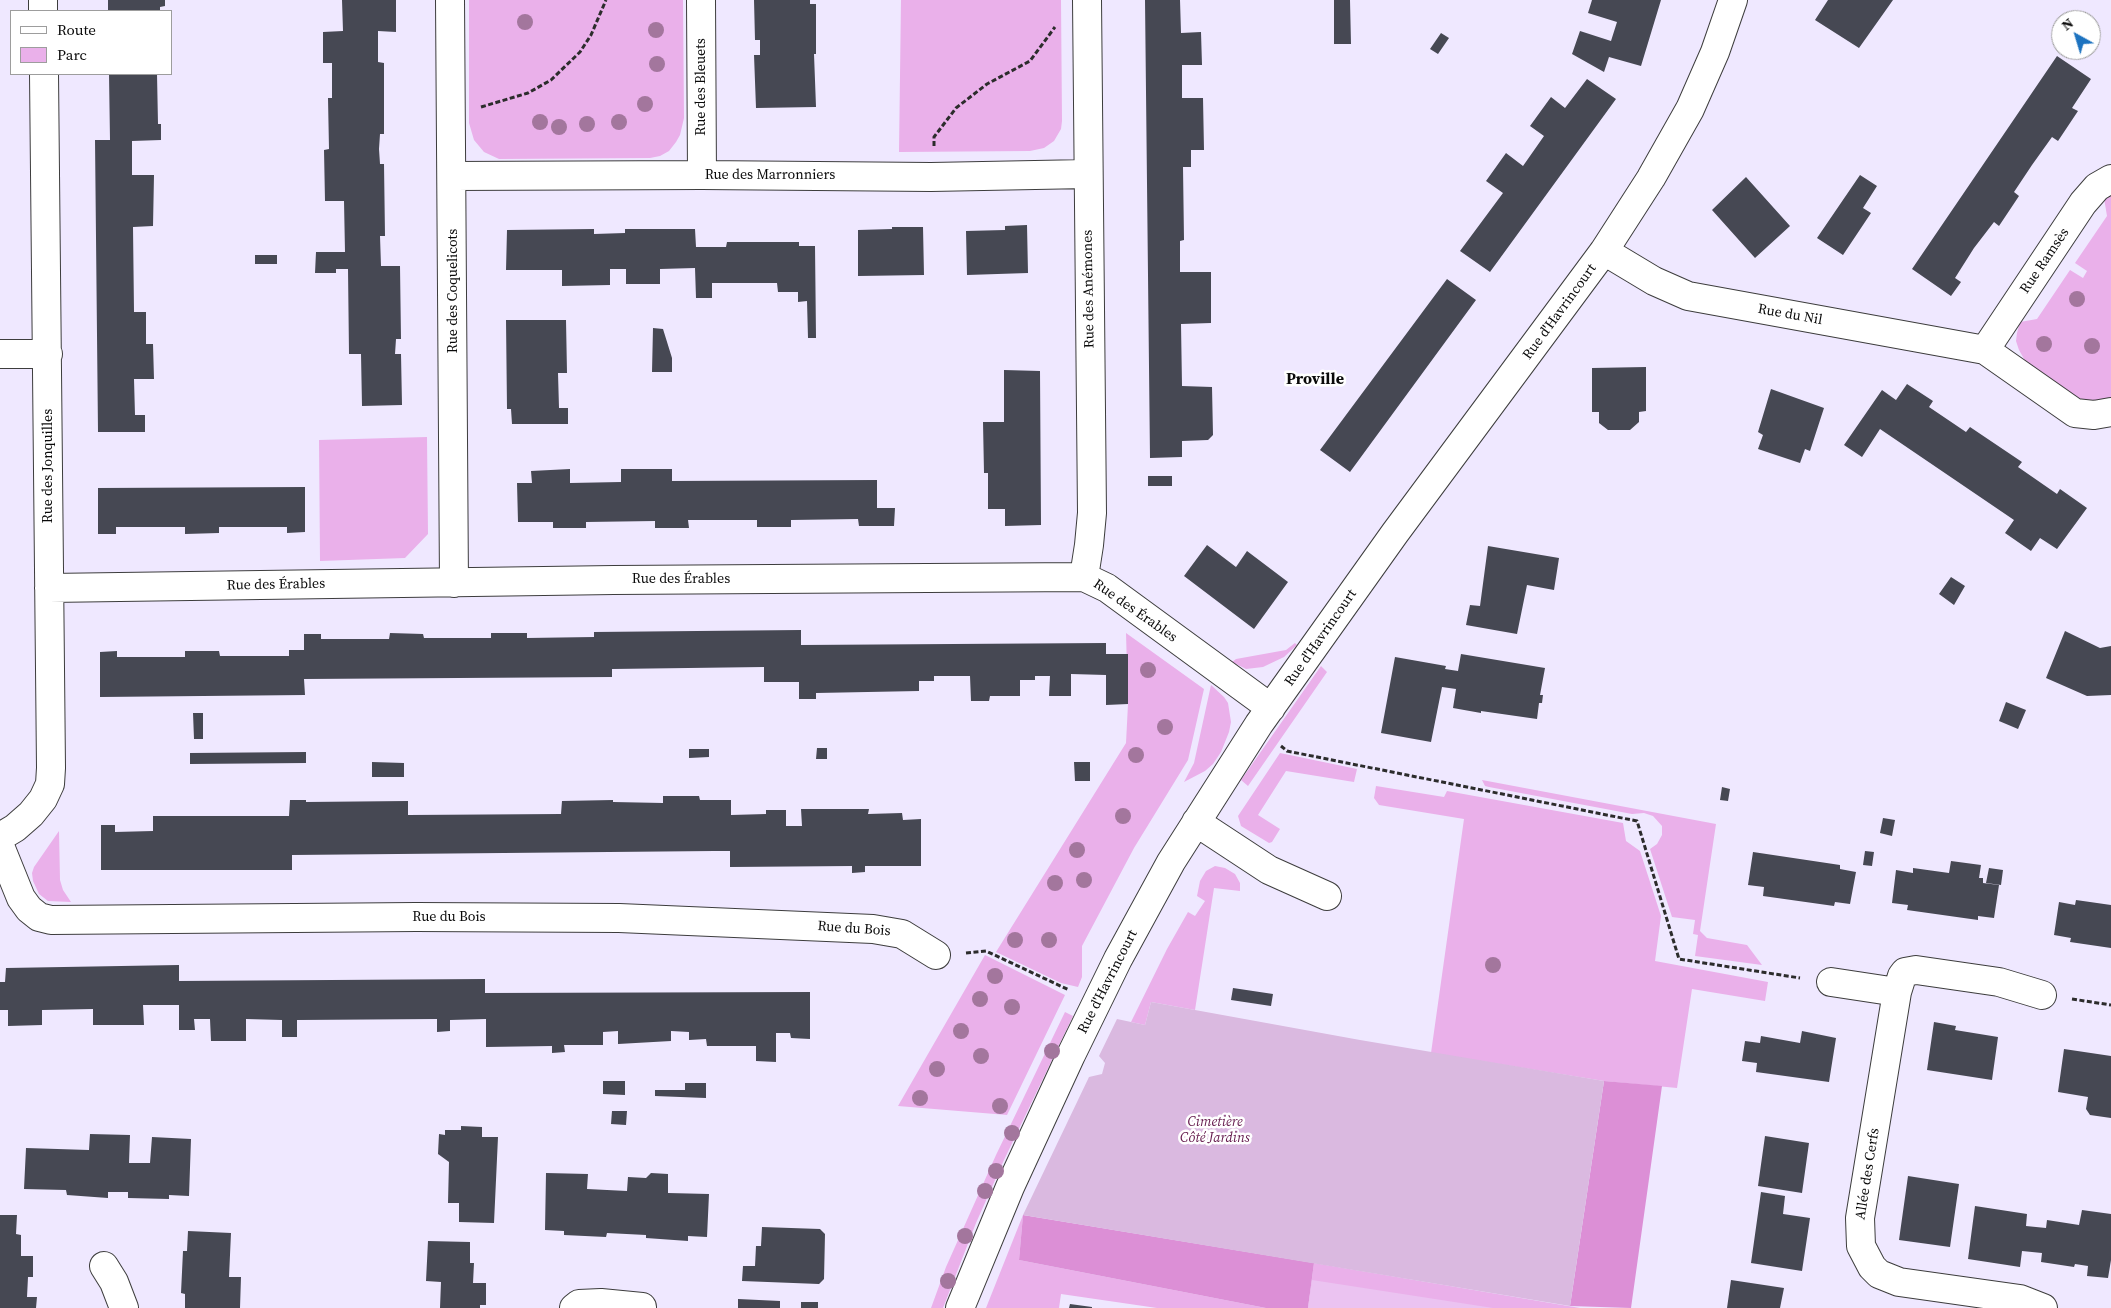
<!DOCTYPE html>
<meta charset="utf-8">
<style>
body{margin:0}
#map{position:relative;width:2111px;height:1308px;overflow:hidden;background:#efe8ff;font-family:"Source Serif 4",serif}
canvas{display:block}
.legend{position:absolute;left:10px;top:10px;width:162px;height:65px;box-sizing:border-box;background:#fff;border:1px solid #9d9d9d;margin:0;padding:6px 9px;list-style:none;font-size:15px;color:#0a0a0a}
.legend li{display:flex;align-items:center;gap:10px;height:25px}
.legend b{width:25px;border:1px solid #9d9d9d}
.north{position:absolute;left:2051px;top:10px;width:50px;height:50px;box-sizing:border-box;background:#fff;border:1px solid #9d9d9d;border-radius:50%;rotate:321deg;font-size:14px;font-weight:700;line-height:20px;text-align:center;color:#0a0a0a}
.north::after{content:'';display:block;margin:auto;width:18px;height:22px;background:#1d73c0;clip-path:polygon(50% 0,100% 100%,50% 72%,0 100%)}
</style>
<div id="map">
<canvas width="2111" height="1308"></canvas>
<ul class="legend">
<li><b style="height:6px;background:#fff"></b>Route</li>
<li><b style="height:14px;background:#eab0ea"></b>Parc</li>
</ul>
<div class="north">N</div>
</div>
<script>
const ctx = document.querySelector('canvas').getContext('2d');
ctx.lineJoin = 'round';
function fill(path, color) {
  ctx.fillStyle = color;
  ctx.fill(path, 'evenodd');
}
function shape(rows) {
  const path = new Path2D();
  for (const r of rows) {
    path.moveTo(r[0], r[1]);
    for (let i = 2; i < r.length; i += 2) path.lineTo(r[i], r[i + 1]);
  }
  return path;
}
function strokePath(path, color, width, dash) {
  ctx.strokeStyle = color;
  ctx.lineWidth = width;
  ctx.lineCap = dash ? 'butt' : 'round';
  ctx.setLineDash(dash || []);
  ctx.stroke(path);
}
function label(font, color, halo, rows, align = 'center') {
  ctx.font = font + ' "Source Serif 4",serif';
  ctx.lineWidth = 5;
  ctx.setLineDash([]);
  ctx.textBaseline = 'middle';
  ctx.strokeStyle = halo;
  ctx.fillStyle = color;
  for (const [text, x, y, turn = 0] of rows) {
    ctx.save();
    ctx.translate(x, y);
    ctx.rotate((+turn || 0) * Math.PI / 180);
    ctx.textAlign = isNaN(turn) ? turn : align;
    if (halo) ctx.strokeText(text, 0, 0);
    ctx.fillText(text, 0, 0);
    ctx.restore();
  }
}
const green = shape([
 [469,0,683,0,684,118,680,135,676,142,669,151,660,156,650,158,499,159,484,152,474,140,469,123],
 [901,0,1061,0,1062,121,1061,129,1054,141,1044,148,1030,151,899,152],
 [2111,194,2111,399,2087,402,2078,400,2028,366,2019,350,2016,341,2017,333,2020,322,2037,319,2070,270,2083,278,2087,271,2075,263,2107,216,2104,198],
 [427,437,428,534,405,558,320,561,319,440],
 [1126,633,1204,689,1188,760,1134,848,1082,946,1082,977,1078,987,1061,983,996,952,1126,743,1128,704],
 [1295,643,1297,645,1284,657,1263,667,1246,669,1232,662,1236,659,1286,650],
 [1321,666,1327,672,1248,786,1241,780],
 [1211,685,1224,697,1228,703,1231,722,1229,732,1221,752,1213,764,1205,771,1184,782,1194,763],
 [1280,753,1357,769,1354,782,1286,771,1258,815,1280,829,1272,842,1269,843,1241,826,1238,816],
 [1482,780,1716,824,1700,931,1707,938,1747,945,1762,965,1695,956,1698,935,1693,934,1695,920,1672,917,1650,849,1657,844,1662,835,1662,826,1653,816,1644,813,1632,814,1489,787,1485,786],
 [1376,786,1444,797,1447,791,1623,823,1626,841,1640,851,1661,916,1655,961,1768,982,1765,1001,1692,989,1677,1088,1604,1081,1431,1053,1464,819,1379,805,1374,798],
 [59,831,60,880,63,890,71,902,48,901,39,894,33,881,32,873,34,867],
 [1215,866,1225,868,1235,874,1240,883,1240,891,1214,888,1195,1010,1151,1002,1145,1025,1131,1022,1167,949,1188,912,1195,916,1205,901,1197,896,1200,881,1206,871],
 [985,955,1065,995,1007,1115,898,1106],
 [1065,1012,1073,1016,1004,1160,976,1223,943,1308,931,1308,946,1267,996,1155],
 [1023,1215,1019,1260,1266,1308,1157,1308,1061,1294,1059,1308,986,1308],
 [1314,1263,1580,1308,1308,1308]
]);
const forest = shape([
 [1604,1081,1662,1086,1631,1308,1570,1306],
 [1023,1215,1314,1263,1308,1308,1266,1308,1019,1260]
]);
const cemetery = shape([
 [1151,1002,1360,1040,1604,1081,1570,1306,1023,1215,1089,1077,1102,1074,1105,1063,1099,1056,1117,1019,1145,1025]
]);
const pitch = shape([
 [1312,1280,1493,1308,1308,1308]
]);
const building = shape([
 [108,0,165,0,165,6,160,7,160,11,108,11],
 [342,0,396,0,396,32,378,31,378,62,384,63,384,134,380,134,379,149,380,164,384,164,385,236,380,236,381,266,400,266,401,339,396,339,395,354,401,354,402,405,362,406,361,354,349,354,348,269,336,269,336,273,315,273,316,252,345,252,344,201,325,201,324,150,329,149,328,98,332,98,332,63,323,63,323,32,343,31],
 [754,0,810,0,810,4,816,4,816,54,814,54,816,107,756,108,754,55,760,55,760,40,755,40],
 [1145,0,1180,0,1181,33,1201,32,1202,65,1182,65,1182,98,1203,98,1204,150,1191,150,1191,167,1183,167,1184,240,1180,241,1180,272,1211,272,1211,323,1181,324,1182,386,1212,387,1213,435,1208,440,1182,441,1182,457,1150,458],
 [1334,0,1350,0,1351,44,1334,44],
 [1592,0,1661,0,1641,66,1609,57,1604,72,1572,54,1580,31,1611,41,1617,22,1588,13],
 [1828,0,1893,0,1859,48,1815,20],
 [1441,33,1449,38,1438,54,1430,49],
 [2057,56,2091,79,2072,108,2078,111,2058,141,2052,137,2032,165,2014,192,2019,196,1999,226,1994,222,1974,248,1955,278,1961,282,1951,296,1912,269],
 [109,74,157,74,158,124,161,124,161,140,132,141,132,175,154,175,153,226,133,227,134,312,146,312,146,344,153,344,154,379,134,379,135,415,145,415,145,432,98,432,95,140,110,140],
 [1587,79,1616,99,1490,272,1460,251,1503,193,1486,181,1506,153,1523,166,1544,136,1530,126,1551,97,1565,108],
 [1860,175,1877,186,1863,208,1871,213,1843,255,1817,238],
 [1746,177,1790,226,1755,258,1712,210],
 [1027,225,1028,273,967,275,966,231,1005,230,1005,226],
 [892,227,923,227,924,275,858,276,858,230,892,229],
 [594,229,594,234,625,233,625,229,695,229,696,247,726,247,727,242,799,242,799,246,815,246,816,338,808,338,807,301,798,302,798,292,778,292,777,283,712,283,712,298,696,298,695,268,660,269,660,284,626,284,626,269,610,269,610,285,562,286,562,270,506,270,507,230],
 [255,255,277,255,277,264,255,264],
 [1447,279,1476,300,1350,472,1320,450],
 [506,320,566,320,567,373,558,373,559,408,568,408,568,424,512,424,511,409,507,409],
 [653,328,663,329,672,358,672,372,652,372],
 [1646,367,1646,411,1639,412,1639,422,1630,430,1608,430,1599,423,1599,412,1592,412,1592,368],
 [1004,370,1040,371,1041,525,1005,526,1005,509,988,509,988,473,984,473,983,422,1004,422],
 [1907,384,1933,401,1929,407,1966,432,1970,427,2022,462,2018,467,2057,494,2060,489,2087,508,2057,549,2040,538,2031,551,2005,533,2014,520,1880,429,1862,457,1844,445,1882,390,1896,400],
 [1771,389,1824,408,1810,451,1805,449,1800,463,1758,449,1763,435,1758,432],
 [570,469,570,483,621,482,621,469,672,469,672,481,877,480,877,508,895,508,894,526,859,526,858,519,791,520,791,527,757,527,757,520,688,520,689,528,655,528,655,521,586,522,586,528,553,528,553,522,518,522,517,483,532,483,531,471],
 [1148,476,1172,476,1172,486,1148,486],
 [305,487,305,532,287,533,287,527,219,527,219,533,185,534,185,527,116,527,116,534,98,534,98,488],
 [1207,545,1236,567,1247,551,1288,582,1254,629,1184,576],
 [1488,546,1559,558,1554,590,1527,585,1517,634,1466,625,1470,605,1480,606],
 [1951,577,1965,586,1954,605,1939,594],
 [801,630,801,645,1106,643,1106,654,1128,654,1128,704,1106,705,1106,675,1071,674,1071,696,1049,696,1050,676,1035,676,1035,680,1020,680,1020,696,990,696,989,701,971,701,970,676,934,676,934,681,919,681,919,691,816,693,816,699,799,699,799,682,764,682,764,667,612,669,612,677,304,679,305,695,100,697,100,652,117,651,117,657,185,657,185,651,219,651,220,656,289,656,289,650,304,650,304,634,321,634,321,639,389,639,390,633,423,634,424,638,491,638,491,633,527,633,527,638,594,637,594,632],
 [2065,631,2100,648,2111,646,2111,695,2087,696,2046,678],
 [1461,654,1545,668,1540,695,1543,695,1542,703,1539,703,1537,719,1481,711,1481,713,1453,708,1456,689,1442,687,1431,742,1381,733,1395,657,1446,666,1445,669,1458,671],
 [2006,702,2026,710,2018,729,1999,721],
 [193,713,203,713,203,739,194,739],
 [817,748,827,748,827,759,816,759],
 [689,749,709,749,709,757,689,758],
 [306,752,306,763,190,764,190,753],
 [372,762,404,763,404,777,372,777],
 [1074,762,1090,762,1090,781,1075,781],
 [1722,787,1730,789,1728,801,1720,800],
 [663,796,699,796,700,800,731,800,731,815,766,814,766,810,786,810,786,826,802,826,801,809,869,809,868,814,902,813,903,820,921,819,921,866,865,866,865,872,852,873,852,866,730,867,730,851,714,851,292,855,292,870,101,870,101,825,115,825,115,832,153,831,153,816,289,816,290,800,306,800,306,802,408,801,408,815,561,814,562,801,613,800,613,802,663,803],
 [1883,818,1895,820,1892,836,1880,833],
 [1865,851,1874,852,1872,866,1863,865],
 [1753,852,1840,865,1840,869,1856,872,1850,904,1835,902,1834,906,1763,896,1764,887,1748,885],
 [1951,861,1981,865,1979,878,1983,878,1983,883,1999,885,1994,918,1978,916,1978,920,1907,910,1908,905,1892,903,1896,870,1913,873,1913,868,1949,873],
 [1989,868,2003,870,2001,885,1986,883],
 [2076,900,2111,905,2111,948,2070,942,2071,938,2054,935,2059,902,2075,905],
 [179,965,179,981,485,979,485,993,810,992,810,1039,791,1038,790,1033,776,1033,776,1062,756,1061,756,1046,707,1046,706,1039,689,1040,689,1032,671,1031,671,1041,618,1044,618,1031,603,1032,603,1045,564,1045,565,1052,552,1053,552,1046,486,1047,486,1019,450,1020,450,1031,437,1032,437,1019,297,1020,297,1037,282,1037,282,1020,246,1019,246,1041,211,1041,210,1019,194,1019,195,1030,179,1030,179,1005,143,1005,144,1025,93,1025,93,1009,42,1010,42,1025,8,1026,8,1010,0,1010,0,982,5,982,6,968],
 [1233,988,1273,994,1271,1006,1231,1000],
 [1934,1022,1956,1026,1955,1030,1998,1037,1992,1080,1927,1070],
 [1802,1031,1836,1038,1829,1082,1756,1072,1757,1063,1742,1061,1745,1041,1760,1043,1761,1036,1800,1043],
 [2064,1049,2111,1056,2111,1118,2090,1115,2086,1109,2088,1097,2058,1092],
 [603,1081,625,1081,625,1095,603,1094],
 [685,1083,706,1083,706,1098,655,1096,655,1090,685,1090],
 [612,1111,627,1111,626,1125,611,1124],
 [461,1126,482,1127,482,1137,498,1137,494,1223,459,1222,459,1203,448,1203,449,1162,438,1154,439,1134,445,1135,445,1130,461,1130],
 [90,1134,130,1135,129,1163,150,1163,152,1137,191,1139,189,1196,169,1195,169,1199,128,1198,128,1192,108,1192,108,1198,67,1195,66,1190,24,1189,26,1148,89,1150],
 [1765,1136,1809,1143,1802,1193,1758,1186],
 [546,1173,588,1174,587,1189,627,1191,628,1177,646,1178,651,1173,668,1174,668,1193,709,1194,707,1237,688,1236,688,1241,646,1238,646,1235,607,1233,606,1237,564,1235,564,1231,545,1230],
 [1908,1176,1959,1184,1950,1247,1899,1240],
 [1761,1192,1785,1196,1783,1214,1810,1218,1802,1271,1751,1263],
 [1975,1206,2027,1214,2026,1226,2046,1228,2047,1220,2079,1225,2082,1210,2111,1214,2111,1260,2108,1278,2087,1276,2088,1266,2075,1264,2074,1267,2041,1262,2042,1253,2022,1251,2020,1267,1968,1259],
 [0,1215,17,1215,16,1234,21,1235,21,1256,33,1256,33,1277,28,1277,27,1297,37,1297,36,1308,0,1308],
 [762,1227,820,1229,825,1234,824,1279,819,1284,742,1281,743,1266,755,1266,756,1246,761,1246],
 [188,1231,231,1233,229,1277,241,1277,240,1308,185,1308,185,1294,181,1293,183,1251,187,1251],
 [428,1241,470,1242,470,1263,474,1263,473,1283,486,1283,486,1305,480,1305,480,1308,440,1308,441,1282,426,1281],
 [1731,1280,1784,1288,1780,1308,1727,1308],
 [738,1299,780,1301,780,1308,738,1308],
 [801,1302,818,1302,818,1308,801,1308],
 [1070,1304,1092,1307,1092,1308,1069,1308]
]);
const path = shape([
 [481,107,528,93,551,80,580,52,591,35,606,0],
 [934,146,934,137,956,108,987,84,1030,61,1055,27],
 [1281,746,1287,751,1637,821,1679,959,1800,978],
 [966,953,986,951,1069,990],
 [2072,999,2111,1005]
]);
const minor = shape([
 [43,0,43,11],
 [450,0,454,583],
 [701,0,702,175],
 [452,176,702,175,931,177,1087,174],
 [1604,251,1654,281,1688,296,1985,350,2075,413,2094,415,2111,412],
 [1985,350,2083,203,2097,187,2111,179],
 [0,354,48,354],
 [1084,577,1089,545,1092,513,1087,0],
 [49,588,614,580,1084,577,1107,588,1271,708],
 [1196,822,1269,870,1327,896],
 [0,837,15,828,31,814,43,799,50,784,51,768,44,74],
 [0,846,21,898,29,909,39,917,51,920,416,917,619,918,873,929,902,934,936,955],
 [1831,982,1897,992,1860,1218,1861,1246,1872,1267,1879,1274,1899,1282,2020,1299,2043,1308],
 [1897,992,1902,976,1905,972,1916,970,1999,982,2042,995],
 [104,1266,114,1282,124,1308],
 [574,1308,579,1304,601,1303,642,1307],
 [960,1308,1010,1187,1071,1055,1118,959,1171,862,1259,724,1395,533,1604,251,1651,178,1690,109,1715,52,1733,0]
]);
const trees = [
 [525,22],
 [656,30],
 [657,64],
 [645,104],
 [540,122],
 [619,122],
 [587,124],
 [559,127],
 [2077,299],
 [2044,344],
 [2092,346],
 [1148,670],
 [1165,727],
 [1136,755],
 [1123,816],
 [1077,850],
 [1084,880],
 [1055,883],
 [1015,940],
 [1049,940],
 [1493,965],
 [995,976],
 [980,999],
 [1012,1007],
 [961,1031],
 [1052,1051],
 [981,1056],
 [937,1069],
 [920,1098],
 [1000,1106],
 [1012,1133],
 [996,1171],
 [985,1191],
 [965,1236],
 [948,1281]
];
const streetNames = [
 ["Rue des Bleuets",701,87,-90],
 ["Rue des Marronniers",770,175],
 ["Rue Ramsès",2045,261,-56],
 ["Rue des Anémones",1089,289,-91],
 ["Rue des Coquelicots",453,291,-90],
 ["Rue d'Havrincourt",1560,312,-54],
 ["Rue du Nil",1790,315,10],
 ["Rue des Jonquilles",48,466,-90],
 ["Rue des Érables",681,579],
 ["Rue des Érables",276,585,-1],
 ["Rue des Érables",1135,611,35],
 ["Rue d'Havrincourt",1321,638,-55],
 ["Rue du Bois",449,917],
 ["Rue du Bois",854,929,4],
 ["Rue d'Havrincourt",1108,982,-63],
 ["Allée des Cerfs",1868,1174,-81]
];
const parkNames = [
 ["Cimetière",1215,1122],
 ["Côté Jardins",1215,1138]
];
const quarterNames = [
 ["Proville",1315,380]
];
fill(green, '#eab0ea');
fill(forest, '#dc8fd6');
fill(cemetery, '#dab9e0');
fill(pitch, '#ebc3f1');
fill(building, '#464853');
strokePath(minor, '#3d3d3d', 30);
strokePath(path, '#2c2c2c', 3, [5, 2.5]);
strokePath(minor, '#fff', 28);
ctx.fillStyle = '#a3769d';
for (const [x, y] of trees) {
  ctx.beginPath();
  ctx.arc(x, y, 8, 0, 2 * Math.PI);
  ctx.fill();
}
label('14px', '#0a0a0a', '#fff', streetNames);
label('italic 14px', '#64194c', '#fff', parkNames);
label('bold 16px', '#0a0a0a', '#fff', quarterNames);
</script>
